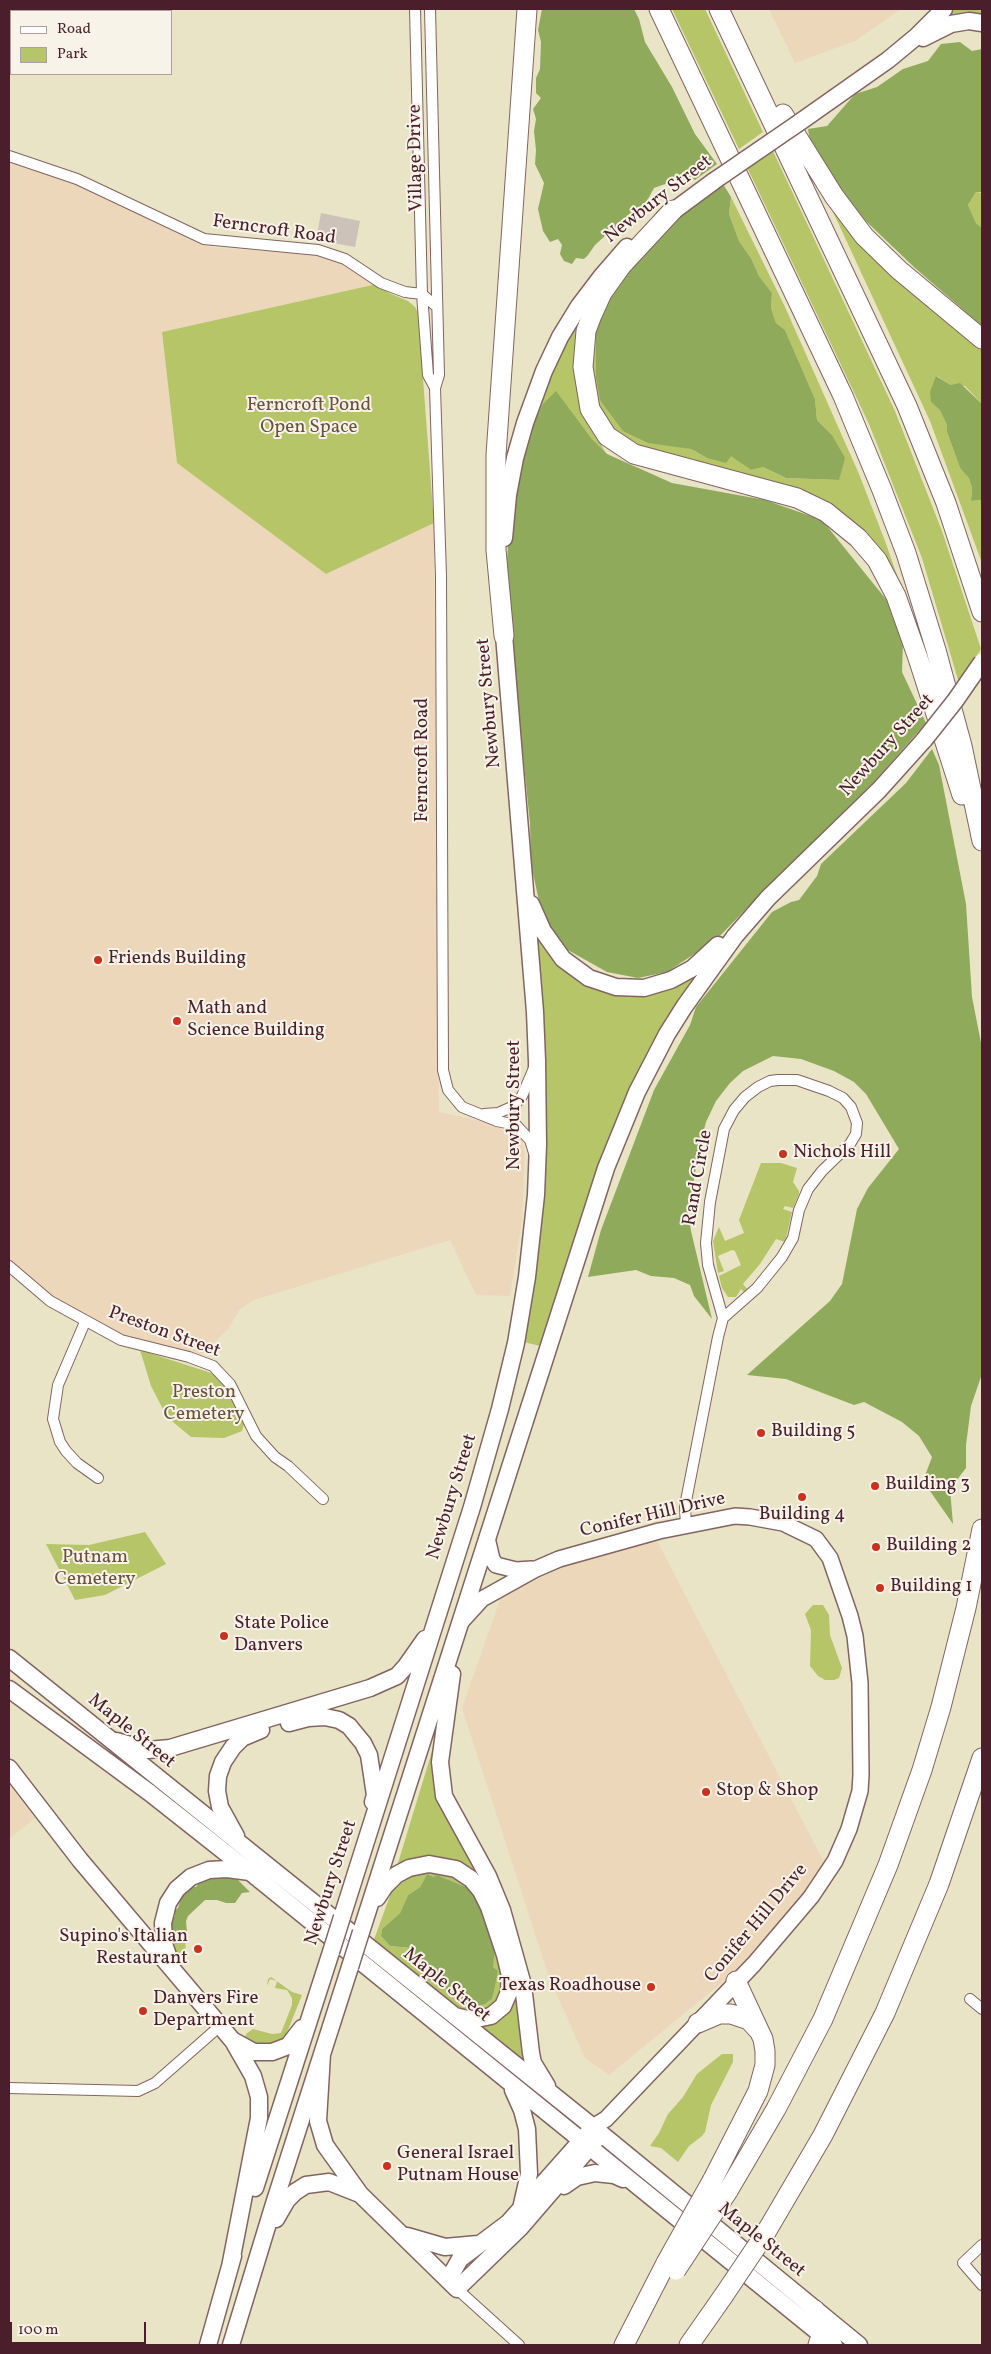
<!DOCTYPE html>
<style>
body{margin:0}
#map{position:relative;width:991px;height:2354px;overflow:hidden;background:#e9e4c5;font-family:Vollkorn,serif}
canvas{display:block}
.frame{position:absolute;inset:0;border:10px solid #4a1f2b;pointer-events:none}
.legend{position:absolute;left:10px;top:10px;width:162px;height:65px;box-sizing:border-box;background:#f7f3e8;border:1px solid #b29e9c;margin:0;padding:6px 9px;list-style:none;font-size:15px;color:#4a1f2b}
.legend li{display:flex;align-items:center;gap:10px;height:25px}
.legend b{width:25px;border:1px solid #b29e9c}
.scale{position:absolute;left:10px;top:2322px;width:136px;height:22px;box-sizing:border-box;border:2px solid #4a1f2b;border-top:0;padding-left:6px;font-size:15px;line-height:18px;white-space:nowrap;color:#4a1f2b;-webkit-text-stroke:4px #f7f3e8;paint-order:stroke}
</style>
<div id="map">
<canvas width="991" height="2354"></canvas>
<div class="frame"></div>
<ul class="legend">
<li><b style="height:6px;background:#fff"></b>Road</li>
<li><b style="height:14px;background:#b5c568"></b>Park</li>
</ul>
<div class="scale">100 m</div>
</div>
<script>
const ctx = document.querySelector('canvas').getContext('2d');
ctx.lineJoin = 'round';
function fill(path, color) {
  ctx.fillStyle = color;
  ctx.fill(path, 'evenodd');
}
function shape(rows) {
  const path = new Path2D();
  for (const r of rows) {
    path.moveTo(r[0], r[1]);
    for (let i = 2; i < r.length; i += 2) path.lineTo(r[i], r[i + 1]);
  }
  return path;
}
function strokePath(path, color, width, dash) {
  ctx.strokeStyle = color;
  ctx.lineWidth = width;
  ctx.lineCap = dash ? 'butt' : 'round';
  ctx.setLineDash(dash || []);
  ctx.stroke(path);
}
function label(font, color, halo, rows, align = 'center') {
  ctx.font = font + ' Vollkorn,serif';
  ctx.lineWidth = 4;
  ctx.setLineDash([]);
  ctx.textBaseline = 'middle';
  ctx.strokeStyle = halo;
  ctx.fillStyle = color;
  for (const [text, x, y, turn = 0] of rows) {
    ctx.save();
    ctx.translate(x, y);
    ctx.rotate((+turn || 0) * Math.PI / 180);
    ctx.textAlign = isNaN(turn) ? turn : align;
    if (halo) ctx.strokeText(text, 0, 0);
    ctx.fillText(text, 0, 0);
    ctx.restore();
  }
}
const built = shape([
 [769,9,901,9,855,41,795,63],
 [11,161,35,167,81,186,196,243,219,248,319,255,342,262,377,284,162,332,177,463,326,574,434,523,439,1112,508,1127,516,1130,522,1136,525,1154,522,1220,510,1296,476,1295,450,1240,254,1300,239,1310,229,1328,201,1355,118,1335,64,1305,9,1263,9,167],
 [655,1537,826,1866,756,1955,609,2075,585,2058,549,1977,462,1708,501,1597,590,1554],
 [9,1784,35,1818,9,1839]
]);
const industrial = shape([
 [321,213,360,221,355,247,316,240]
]);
const green = shape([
 [672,9,705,9,763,132,739,149],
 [952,9,982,9,982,17,942,22],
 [772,149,895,411,942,531,981,649,959,683,922,558,869,424,747,167],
 [976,192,982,193,982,228,976,223,968,205],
 [731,197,785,307,859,474,885,541,904,595,853,525,639,452,606,427,588,382,597,312,676,446,691,449,707,458,731,455,751,470,763,467,786,478,839,480,832,435,817,420,815,399,785,330,776,323,771,308,772,293,759,276,751,258,739,241,729,214],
 [828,201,982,347,982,404,965,386,951,385,937,376,931,402,940,409,947,425,947,432,960,468,969,477,972,488,971,501,982,500,982,563,930,421],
 [377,284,389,293,408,301,415,307,418,313,434,523,326,574,177,463,162,332],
 [581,312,595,432,606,454,591,438,527,438,544,386],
 [538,938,608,989,701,969,673,1011,636,1078,618,1115,540,1346,524,1342],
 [761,1163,781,1163,797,1168,793,1182,799,1191,799,1194,793,1208,785,1206,783,1209,792,1212,785,1242,776,1239,760,1264,743,1284,748,1290,745,1293,741,1289,736,1297,728,1297,722,1288,719,1276,741,1265,735,1251,732,1250,718,1256,724,1271,718,1273,713,1241,719,1227,725,1241,744,1233,739,1220],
 [140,1350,230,1379,245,1421,242,1431,224,1438,191,1437,167,1417,151,1386],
 [145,1532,166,1564,105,1595,75,1600,46,1544,89,1545],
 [813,1605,823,1605,829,1615,830,1635,842,1668,839,1678,834,1680,825,1680,818,1676,810,1666,811,1630,805,1614],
 [433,1748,435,1748,435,1754,480,1870,480,1881,399,1865,398,1863],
 [427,1869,444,1870,460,1877,470,1884,483,1905,497,1941,503,1966,505,1985,499,2003,488,2012,468,2015,457,2011,372,1945,391,1893,407,1878,406,1876],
 [427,1874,433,1878,437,1875,466,1887,474,1892,475,1898,482,1908,490,1926,492,1937,494,1939,493,1962,493,1967,498,1971,494,1992,492,1999,485,2004,470,2009,463,2006,459,1999,452,1997,444,1986,430,1981,414,1964,411,1948,390,1946,381,1936,382,1929,400,1913,408,1895,420,1887],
 [171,1930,174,1935,185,1936,186,1955,174,1957],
 [271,1977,292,1992,302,1995,286,2035,275,2044,256,2045,245,2038,246,2034,253,2029,272,2034,281,2033,292,2005,292,1998,287,1990,275,1988,277,1981,270,1979,267,1986,268,1979],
 [519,1987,525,2061,476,2025],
 [722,2054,733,2054,733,2062,711,2105,705,2132,702,2136,689,2146,678,2162,661,2148,650,2146,659,2133,668,2114,683,2097,697,2074]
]);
const forest = shape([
 [542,9,634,9,639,19,645,42,672,87,695,134,717,164,695,180,683,173,668,183,654,188,643,208,607,234,595,245,588,255,584,259,576,258,572,264,564,261,560,254,562,245,558,239,550,242,543,231,538,209,544,183,535,164,536,150,534,131,536,119,533,109,541,98,536,93,536,78,540,69,541,42,538,30],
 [960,42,972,51,982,49,982,192,976,192,968,205,976,223,982,228,982,326,915,268,848,204,828,169,811,148,808,129,827,126,855,94,877,87,903,69,928,61,941,44],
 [723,184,731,197,729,214,739,241,751,258,759,276,772,293,771,308,776,323,785,330,815,399,817,420,832,435,845,458,839,480,786,478,763,467,751,470,731,456,726,463,707,458,691,449,648,443,623,431,600,400,596,377,596,331,602,311,619,283,685,209],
 [936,376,951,385,960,383,982,404,982,500,971,501,972,488,969,478,960,468,947,432,947,425,940,410,931,402,930,392],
 [556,391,591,438,607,454,672,483,765,500,822,520,889,603,903,642,902,672,926,723,872,784,777,877,717,939,667,972,638,978,607,972,566,949,542,915,531,864,530,823,511,640,507,560,511,503,527,438,543,404],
 [932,749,939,765,966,904,972,997,982,1048,982,1374,971,1406,966,1445,966,1468,950,1489,953,1524,923,1481,932,1457,919,1436,902,1422,864,1402,854,1405,786,1379,747,1375,830,1301,842,1284,857,1209,868,1188,899,1149,866,1094,854,1082,834,1071,801,1059,773,1056,743,1071,730,1083,716,1101,706,1122,700,1146,688,1212,691,1231,712,1319,694,1296,690,1285,674,1278,651,1276,636,1270,588,1277,601,1230,654,1090,690,1025,696,1007,772,912,791,902,799,900,817,876,821,864,906,783],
 [427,1874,433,1877,437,1875,466,1887,474,1892,475,1898,482,1908,495,1948,493,1967,498,1971,494,1992,492,1999,485,2004,470,2009,463,2006,459,1999,452,1997,444,1986,430,1981,414,1964,411,1948,390,1946,381,1936,382,1929,400,1913,408,1895,420,1887],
 [222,1877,238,1880,250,1892,242,1893,235,1903,226,1903,217,1900,205,1900,188,1916,186,1921,187,1932,184,1933,185,1936,174,1935,171,1931,171,1920,175,1916,174,1911,178,1908,183,1892,191,1887,196,1887,199,1882,206,1878]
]);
const street = shape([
 [415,9,422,294,428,375,435,388],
 [430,9,439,375,435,388,441,576,443,1070,448,1090,462,1107,497,1121,516,1125,530,1140,534,1153],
 [9,156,77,179,204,239,318,250,345,259,381,283,405,292,422,294,437,307],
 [484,1114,498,1113,514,1106,522,1096,534,1068],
 [9,1266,50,1301,121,1340,189,1357,213,1366,230,1384,256,1436,275,1457,288,1466,323,1499],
 [85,1322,58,1385,53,1419,60,1442,66,1451,77,1463,98,1478],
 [686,1527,685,1506,718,1337,723,1318,708,1265,706,1243,710,1202,724,1129,734,1110,745,1097,758,1087,770,1081,778,1080,797,1080,829,1091,843,1098,851,1107,857,1123,856,1134,850,1144,822,1171,808,1189,799,1210,793,1238,782,1257,757,1288,723,1318],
 [970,1999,982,2009],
 [9,2088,138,2091,155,2083,220,2026],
 [982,2245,963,2263,982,2285],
 [457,2289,519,2345]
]);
const secondary = shape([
 [487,1538,492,1559,496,1565,516,1570,532,1569],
 [461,1622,482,1599,536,1569,559,1559,659,1531,735,1516,750,1517,783,1523,816,1539,830,1558,850,1616,855,1636,860,1683,861,1775,860,1791,849,1829,835,1861,811,1897,754,1964,606,2119,593,2127]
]);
const primary = shape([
 [923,38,951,24,969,21,982,23],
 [800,122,888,60,917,36,944,9],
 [664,218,714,181],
 [504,538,508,495,515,458,525,423,544,371,560,337,579,306,601,277,627,247],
 [531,904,543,931,563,959,589,978,616,987,644,988,671,980,693,968,718,945],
 [9,1658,593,2127,859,2345],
 [452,1674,440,1762,444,1796,488,1876,502,1910,523,1985,531,2053,533,2063,547,2086],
 [9,1689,150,1793,250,1872,834,2345],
 [289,1723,308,1718,325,1717,339,1720,349,1726,363,1743,369,1755,375,1795,373,1802],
 [116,1741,148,1750,170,1748,370,1688,397,1676,406,1666,425,1639],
 [9,1768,80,1860,233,2041,253,2076,259,2097,259,2118,230,2267],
 [236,1836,220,1807,217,1791,218,1776,223,1762,233,1747,242,1738,261,1730],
 [377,1898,385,1886,396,1875,409,1868,429,1864,456,1869,471,1879,481,1891,489,1907,505,1955,510,1976,509,1992,503,2006,491,2016,472,2020,455,2016],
 [342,1917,472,1507,500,1409,516,1343,527,1277,536,1195,538,1145,537,1061,535,1012,503,623],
 [361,1932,606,1168,637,1092,667,1034,684,1007,735,936,768,898,879,790,924,740],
 [171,1964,164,1944,163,1923,168,1903,177,1889,191,1877,209,1870,227,1869,250,1872],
 [234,2041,254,2052,272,2052,288,2046,302,2028],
 [322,2054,318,2121,325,2145,360,2194,457,2289,520,2228,595,2141],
 [513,2090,522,2110,527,2129,529,2174,522,2204],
 [564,2186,577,2177,595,2173,614,2175,623,2179],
 [255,2188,331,1952],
 [276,2219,287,2200,295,2192,306,2185,329,2182,357,2193],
 [407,2236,445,2247,478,2244],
 [448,2280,460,2259,508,2223,587,2134],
 [208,2345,233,2256],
 [231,2345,273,2207,350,1967]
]);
const highway = shape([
 [659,9,843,396,882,490,906,553,936,650,962,746,982,841],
 [719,9,907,406,946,503,982,612],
 [783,114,834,196,864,236,899,270,982,339],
 [673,210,622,265,602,293,592,315,586,331,583,367,590,409,607,436,634,454,797,498,826,512,858,538,877,560,896,596,918,658,962,795],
 [504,636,496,550,496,455,527,9],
 [698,2023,719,2014,731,2014,749,2020,759,2031],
 [712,2181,758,2091,765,2065,765,2051,763,2039,736,1981],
 [728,2191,776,2109,823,2019,888,1865,922,1770,941,1707,966,1608,982,1529],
 [765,2234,823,2135,885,2013,939,1884,982,1758],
 [815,2310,823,2331,818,2345],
 [624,2345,666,2263],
 [689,2345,724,2295]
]);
const primaryBridge = shape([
 [714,181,800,122],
 [924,740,955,701,982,662],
 [331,1952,342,1917],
 [350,1967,361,1932]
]);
const highwayBridge = shape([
 [666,2263,712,2181],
 [676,2270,728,2191],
 [724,2295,765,2234]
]);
const markers = [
 [98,960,5,"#c8321e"],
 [177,1021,5,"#c8321e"],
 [783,1154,5,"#c8321e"],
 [761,1433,5,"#c8321e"],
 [875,1486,5,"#c8321e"],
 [802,1497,5,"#c8321e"],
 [876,1547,5,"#c8321e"],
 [880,1588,5,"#c8321e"],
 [224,1636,5,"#c8321e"],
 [706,1792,5,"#c8321e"],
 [198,1949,5,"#c8321e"],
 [651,1987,5,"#c8321e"],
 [143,2011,5,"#c8321e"],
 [387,2166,5,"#c8321e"]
];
const streetNames = [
 ["Village Drive",417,158,-91],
 ["Newbury Street",659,200,-38],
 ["Ferncroft Road",274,231,8],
 ["Newbury Street",490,703,-95],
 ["Newbury Street",888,746,-48],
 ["Ferncroft Road",424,760,-90],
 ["Newbury Street",516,1105,-90],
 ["Rand Circle",699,1178,-80],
 ["Preston Street",164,1333,20],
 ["Newbury Street",453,1497,-73],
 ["Conifer Hill Drive",653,1516,-13],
 ["Maple Street",131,1732,39],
 ["Newbury Street",332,1883,-72],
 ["Conifer Hill Drive",757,1924,-50],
 ["Maple Street",446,1986,39],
 ["Maple Street",761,2241,39]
];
const parkNames = [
 ["Ferncroft Pond",309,407],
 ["Open Space",309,429],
 ["Preston",204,1394],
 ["Cemetery",204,1416],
 ["Putnam",95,1559],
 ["Cemetery",95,1581]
];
const poiNames = [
 ["Friends Building",108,960],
 ["Math and",187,1010],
 ["Science Building",187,1032],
 ["Nichols Hill",793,1154],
 ["Building 5",771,1433],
 ["Building 3",885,1486],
 ["Building 4",802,1516,"center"],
 ["Building 2",886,1547],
 ["Building 1",890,1588],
 ["State Police",234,1625],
 ["Danvers",234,1647],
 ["Stop & Shop",716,1792],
 ["Supino's Italian",188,1938,"right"],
 ["Restaurant",188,1960,"right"],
 ["Texas Roadhouse",641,1987,"right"],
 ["Danvers Fire",153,2000],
 ["Department",153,2022],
 ["General Israel",397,2155],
 ["Putnam House",397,2177]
];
fill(built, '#edd7bb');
fill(industrial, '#ccc2b9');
fill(green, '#b5c568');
fill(forest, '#90aa5c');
strokePath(street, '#826461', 12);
strokePath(secondary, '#826461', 18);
strokePath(primary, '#826461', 19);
strokePath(highway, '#826461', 21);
strokePath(street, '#fff', 10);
strokePath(secondary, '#fff', 15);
strokePath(primary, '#fff', 16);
strokePath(highway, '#fff', 19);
strokePath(primaryBridge, '#826461', 19, []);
strokePath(highwayBridge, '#826461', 21, []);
strokePath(primaryBridge, '#fff', 16);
strokePath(highwayBridge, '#fff', 19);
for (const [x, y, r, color] of markers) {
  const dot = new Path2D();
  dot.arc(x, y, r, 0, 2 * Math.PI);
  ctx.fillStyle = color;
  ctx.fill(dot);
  strokePath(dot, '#f7f3e8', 2);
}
label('19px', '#4a1f2b', '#f7f3e8', streetNames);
label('19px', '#6a513d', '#f7f3e8', parkNames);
label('19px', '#4a1f2b', '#f7f3e8', poiNames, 'left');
</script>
